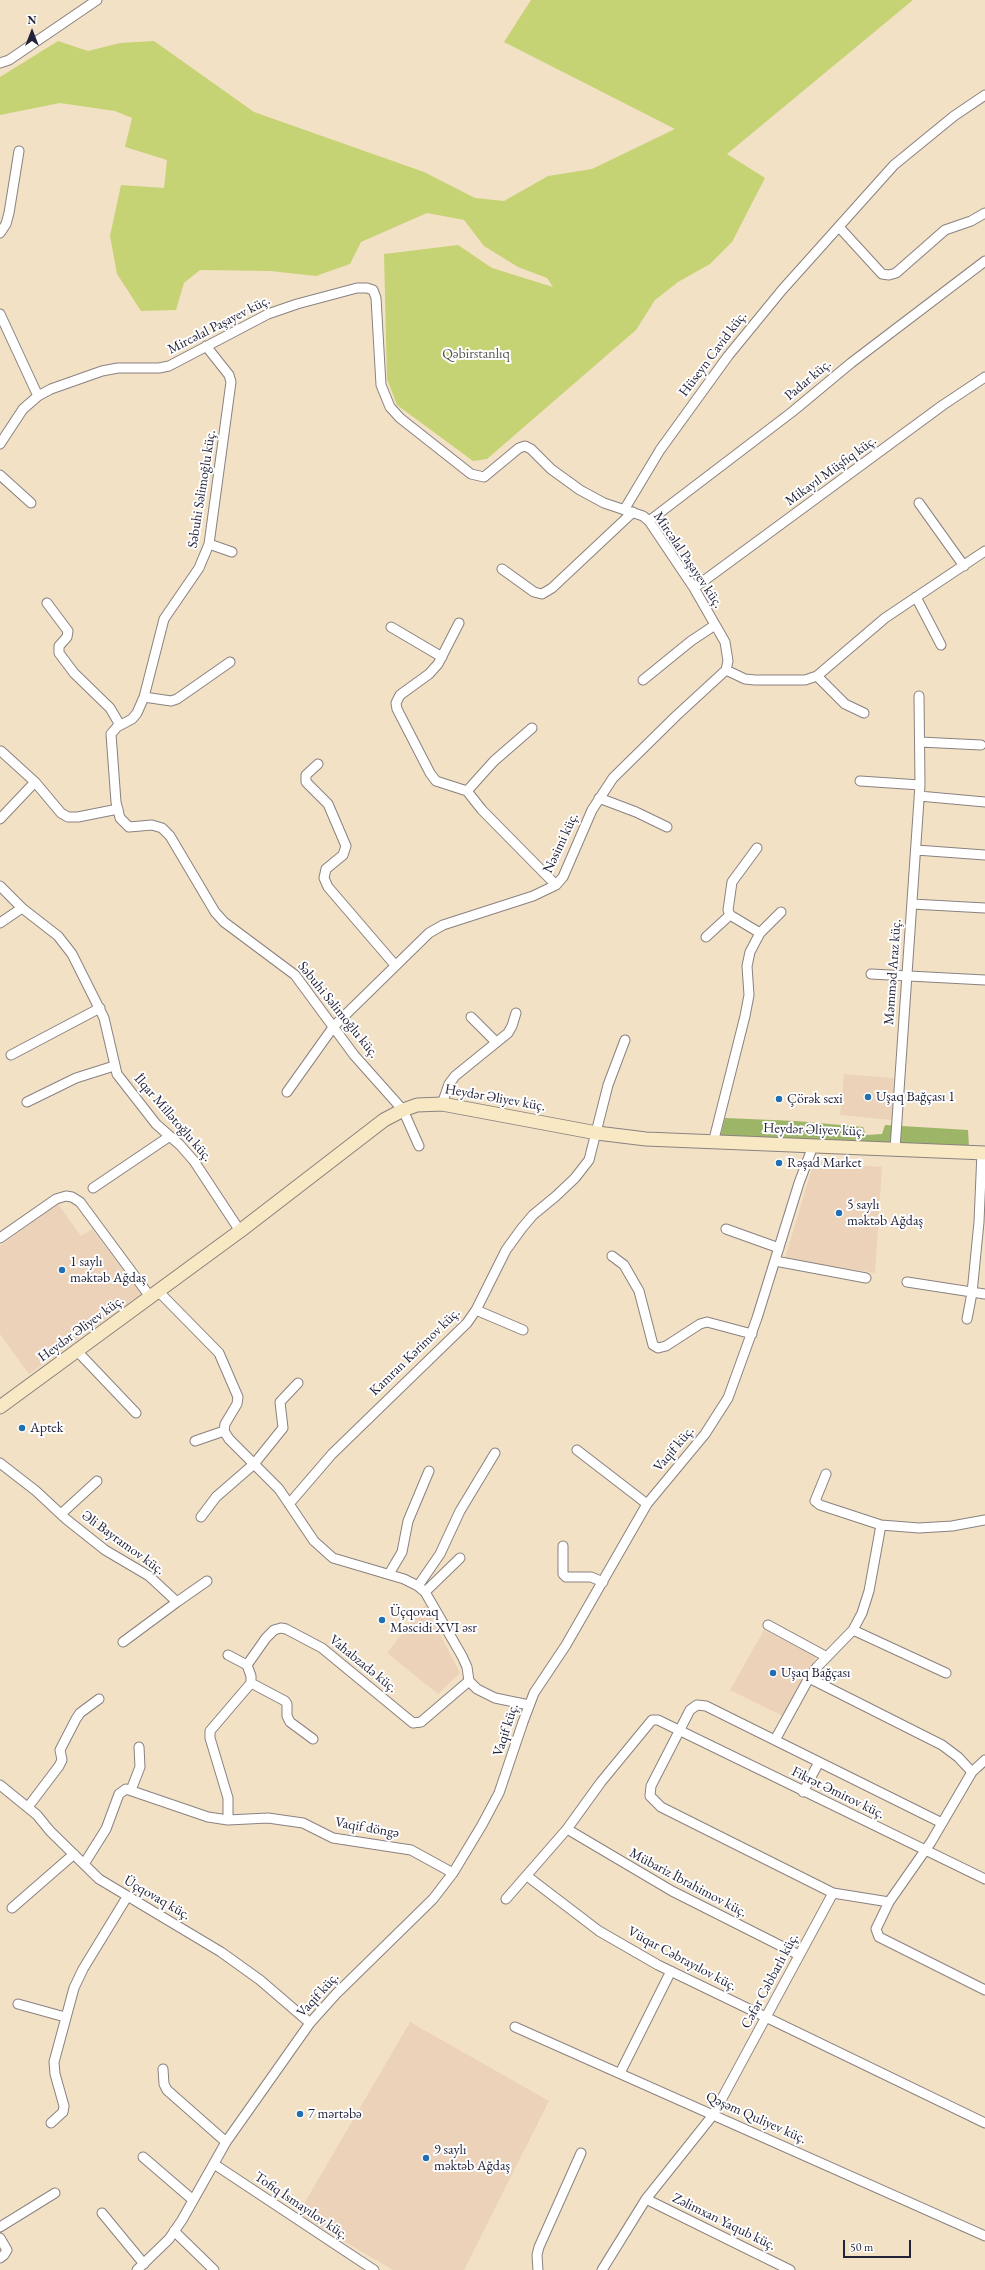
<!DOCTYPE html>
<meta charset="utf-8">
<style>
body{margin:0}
#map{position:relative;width:985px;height:2270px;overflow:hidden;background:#f3e1c5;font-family:"EB Garamond",serif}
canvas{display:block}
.north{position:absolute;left:12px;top:12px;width:40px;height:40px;-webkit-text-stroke:3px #fff;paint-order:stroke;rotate:0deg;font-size:11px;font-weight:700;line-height:16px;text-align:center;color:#22223b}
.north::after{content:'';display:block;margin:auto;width:14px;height:18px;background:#22223b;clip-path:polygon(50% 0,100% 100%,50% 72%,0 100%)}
.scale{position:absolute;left:843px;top:2240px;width:68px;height:18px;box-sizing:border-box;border:2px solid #22223b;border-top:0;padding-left:5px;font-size:12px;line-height:14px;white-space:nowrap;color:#22223b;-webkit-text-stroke:3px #fff;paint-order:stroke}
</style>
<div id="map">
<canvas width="985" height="2270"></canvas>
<div class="north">N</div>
<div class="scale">50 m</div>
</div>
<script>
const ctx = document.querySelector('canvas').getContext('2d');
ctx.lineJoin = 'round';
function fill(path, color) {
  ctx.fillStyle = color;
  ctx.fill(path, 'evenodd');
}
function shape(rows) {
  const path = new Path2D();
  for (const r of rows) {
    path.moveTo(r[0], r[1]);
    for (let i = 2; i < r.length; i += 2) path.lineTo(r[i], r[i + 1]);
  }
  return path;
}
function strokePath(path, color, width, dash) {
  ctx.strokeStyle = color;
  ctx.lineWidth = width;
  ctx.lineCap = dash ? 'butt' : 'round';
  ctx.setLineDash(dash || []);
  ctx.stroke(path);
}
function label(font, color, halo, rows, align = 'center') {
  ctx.font = font + ' "EB Garamond",serif';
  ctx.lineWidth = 4;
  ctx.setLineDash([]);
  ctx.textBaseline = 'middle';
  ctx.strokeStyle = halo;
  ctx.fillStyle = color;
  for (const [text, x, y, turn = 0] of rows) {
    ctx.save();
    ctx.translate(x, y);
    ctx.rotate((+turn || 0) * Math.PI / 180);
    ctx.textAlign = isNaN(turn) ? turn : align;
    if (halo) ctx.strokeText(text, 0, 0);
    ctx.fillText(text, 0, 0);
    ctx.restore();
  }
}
const built = shape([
 [844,1074,894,1078,892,1120,840,1115],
 [814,1162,882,1167,875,1273,785,1258],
 [58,1204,81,1236,92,1229,141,1294,29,1374,0,1334,0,1246],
 [425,1605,460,1673,438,1694,387,1653],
 [764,1630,816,1657,783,1716,730,1690],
 [410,2022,549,2101,464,2270,393,2270,298,2214]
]);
const green = shape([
 [531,0,913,0,727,154,765,178,732,242,710,264,678,282,655,300,636,330,487,459,473,461,397,405,387,379,384,254,458,245,492,268,553,287,547,278,518,267,484,246,464,220,427,213,361,242,350,264,316,276,270,271,200,270,184,283,176,310,141,311,117,274,110,236,121,185,164,188,167,160,125,147,132,118,115,111,60,103,0,115,0,77,58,41,88,51,120,43,154,41,254,112,424,172,475,198,504,201,548,176,592,169,675,129,504,42]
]);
const forest = shape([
 [725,1118,796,1121,863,1127,866,1135,882,1134,885,1125,968,1130,969,1147,720,1138]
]);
const minor = shape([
 [0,63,9,60,97,0],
 [839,227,882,274,889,275,896,273,945,230,971,221,985,213],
 [0,233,6,224,9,213,19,151],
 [0,314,38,396],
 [206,346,229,375,231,382,209,544,199,568,164,619,144,697,137,713,132,719,117,727,111,734,116,802,120,818,129,827,152,825,162,828,170,836,215,912,224,922,295,975,354,1055,403,1110,419,1146],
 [0,444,23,409,38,396,51,389,102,371,118,368,159,368,169,366,268,314,297,304,357,288,367,288,373,290,376,298,381,385,390,407,400,418,471,474,484,477,519,448,525,446,531,449,551,469,580,490,604,503,643,516,649,521,694,588,725,642,728,661,726,670],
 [0,475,31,503],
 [919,503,964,566],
 [624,510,660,450,728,356,782,290,894,165,954,116,985,95],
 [649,521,792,412,851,363,985,261],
 [209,544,232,552],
 [502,569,534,592,542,594,552,588,633,512],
 [694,588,943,405,985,377],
 [916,597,941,645],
 [47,603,68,631,67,637,59,646,59,653,74,673,110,708,120,725],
 [459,623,438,664,429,674,400,695,396,703,397,709,430,773,436,781,467,791,482,810,556,885],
 [391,627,442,657],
 [726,670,745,679,755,680,805,680,817,676,885,618,985,551],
 [817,676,845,704,864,713],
 [643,680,691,641,715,625],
 [144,697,171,701,177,699,230,662],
 [920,742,981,745],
 [1,751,35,782],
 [318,764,306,775,306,782,328,804,346,846,343,855,326,869,324,878,328,887,395,965],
 [860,781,920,785],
 [467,791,494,761,532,728],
 [919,796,985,802],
 [599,798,636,812,667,827],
 [0,819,35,782,61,813,68,817,78,817,118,809],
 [757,848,732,882,728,910,730,915,760,933],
 [916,850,985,855],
 [0,886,22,908,58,936,72,954,104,1018,117,1074,156,1124,180,1145,194,1161,240,1231],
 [912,904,985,908],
 [0,923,22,908],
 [706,937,730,915],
 [871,974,985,980],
 [471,1017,496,1042],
 [11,1055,100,1008],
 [287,1092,334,1026,429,933,443,925,533,896,556,885,563,877,592,810,613,778,676,716,726,670],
 [27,1102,76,1078,114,1066],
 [442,1104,449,1084,455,1076,508,1033,512,1026,516,1013],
 [713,1143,745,1016,749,995,747,966,750,952,760,933,781,912],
 [895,1149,920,785,919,696],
 [93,1188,170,1136],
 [726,1229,779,1248],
 [0,1238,56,1199,66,1196,72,1197,80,1202,151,1298],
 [612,1256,624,1265,639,1291,653,1345,658,1348,666,1346,700,1324,707,1322,752,1334],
 [775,1261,866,1278],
 [907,1282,985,1294],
 [159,1292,219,1353,238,1397,237,1404,225,1424,224,1431,229,1439,279,1489,314,1541,333,1558,404,1579,418,1586,425,1592,462,1656,467,1667,469,1681,477,1689,495,1698,529,1705],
 [476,1310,523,1330],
 [967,1319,972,1293,979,1222,982,1152],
 [77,1351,136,1413],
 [195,1441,224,1431],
 [577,1450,647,1504],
 [0,1463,36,1491,66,1519,105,1550,149,1576,177,1602,123,1642],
 [826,1474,815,1501,820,1505,881,1525],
 [289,1504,332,1454,467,1323,476,1310,506,1250,522,1228,533,1215,556,1196,575,1178,589,1160,608,1085,625,1040],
 [61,1514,97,1481],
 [201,1517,216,1497,254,1464,283,1428,280,1402,298,1383],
 [563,1546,563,1574,566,1577,591,1577,603,1582],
 [389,1574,402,1552,408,1521,429,1471],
 [418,1586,440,1554,460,1511,495,1453],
 [425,1592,460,1558],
 [177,1602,207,1581],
 [768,1625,827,1657],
 [853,1630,946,1673],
 [228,1655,247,1665],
 [809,1678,942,1745,958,1757,972,1772],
 [251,1683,285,1701,287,1704,287,1716,290,1722,313,1739],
 [775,1740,809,1678,817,1667,853,1630,862,1613,869,1591,881,1525,919,1528,952,1526,985,1520],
 [0,1785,37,1815,50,1831,99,1879,221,1952,260,1980,310,2023],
 [131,1790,140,1767,139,1747],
 [803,1792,819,1762],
 [28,1807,59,1766,62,1760,60,1750,76,1719,80,1713,99,1699],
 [228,1820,268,1818,303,1823,333,1838,411,1850,453,1873],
 [567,1829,672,1891,799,1955],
 [84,1864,106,1829,119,1794,126,1789,208,1817,228,1820,228,1798,210,1738,210,1731,251,1683,251,1676,247,1665,266,1638,274,1630,281,1628,286,1629,322,1648,413,1723,421,1722,469,1681],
 [527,1876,599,1931,658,1965,985,2123],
 [833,1893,661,1807,650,1796,651,1786,690,1710,697,1705,706,1706,942,1823],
 [506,1899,567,1829,601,1782,652,1720,658,1720,985,1879],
 [889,1902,876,1929,879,1937,985,1990],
 [12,1908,74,1854],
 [18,2004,65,2017],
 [515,2027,985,2236],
 [163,2069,164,2084,167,2090,226,2142],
 [620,2073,671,1971],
 [51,2123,63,2112,64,2106,55,2074,54,2062,74,1988,83,1969,127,1897],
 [143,2157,193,2200],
 [214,2164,374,2270],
 [646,2199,790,2270],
 [102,2213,144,2264],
 [0,2227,55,2193],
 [174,2231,214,2270],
 [0,2238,7,2250,4,2255,0,2258],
 [137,2270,169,2239,182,2220,226,2142,310,2023,336,1994,433,1899,453,1873,482,1825,499,1793,523,1722,534,1693,566,1645,647,1504,705,1434,728,1398,757,1318,799,1183,813,1146],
 [538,2270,537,2255,539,2247,581,2153],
 [602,2270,646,2199,713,2115,833,1893,889,1902,931,1842,972,1772,985,1760]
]);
const secondary = shape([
 [0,1407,240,1231,384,1120,403,1110,417,1105,442,1104,597,1133,646,1139,985,1153]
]);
const markers = [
 [868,1097,4,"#1f6fb2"],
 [779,1099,4,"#1f6fb2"],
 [779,1163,4,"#1f6fb2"],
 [839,1213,4,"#1f6fb2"],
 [62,1270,4,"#1f6fb2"],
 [22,1428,4,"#1f6fb2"],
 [382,1620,4,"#1f6fb2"],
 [773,1673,4,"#1f6fb2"],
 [300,2114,4,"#1f6fb2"],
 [426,2158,4,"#1f6fb2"]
];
const streetNames = [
 ["Mircəlal Paşayev küç.",219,325,-27],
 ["Hüseyn Cavid küç.",713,354,-53],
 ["Padar küç.",808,380,-40],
 ["Mikayıl Müşfiq küç.",831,471,-36],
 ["Səbuhi Səlimoğlu küç.",202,489,-81],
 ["Mircəlal Paşayev küç.",688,560,56],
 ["Nəsimi küç.",561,843,-65],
 ["Məmməd Araz küç.",893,972,-86],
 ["Səbuhi Səlimoğlu küç.",338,1010,51],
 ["Heydər Əliyev küç.",495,1098,10],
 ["İlqar Millətoğlu küç.",173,1118,49],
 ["Heydər Əliyev küç.",814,1130,2],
 ["Heydər Əliyev küç.",81,1329,-36],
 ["Kamran Kərimov küç.",415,1352,-44],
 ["Vaqif küç.",674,1449,-50],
 ["Əli Bayramov küç.",123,1543,36],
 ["Vahabzadə küç.",363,1664,39],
 ["Vaqif küç.",506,1730,-72],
 ["Fikrət Əmirov küç.",838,1793,26],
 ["Vaqif döngə",367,1828,10],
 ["Mübariz İbrahimov küç.",688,1883,28],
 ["Üçqovaq küç.",157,1898,30],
 ["Vüqar Cəbrayılov küç.",682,1959,28],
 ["Cəfər Cəbbarlı küç.",770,1981,-62],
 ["Vaqif küç.",318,1995,-48],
 ["Qəşəm Quliyev küç.",756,2118,24],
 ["Tofiq İsmayılov küç.",301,2206,34],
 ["Zəlimxan Yaqub küç.",724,2222,26]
];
const parkNames = [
 ["Qəbirstanlıq",476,354]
];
const poiNames = [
 ["Uşaq Bağçası 1",876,1097],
 ["Çörək sexi",787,1099],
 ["Rəşad Market",787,1163],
 ["5 saylı",847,1205],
 ["məktəb Ağdaş",847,1221],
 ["1 saylı",70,1262],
 ["məktəb Ağdaş",70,1278],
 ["Aptek",30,1428],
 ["Üçqovaq",390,1612],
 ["Məscidi XVI əsr",390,1628],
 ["Uşaq Bağçası",781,1673],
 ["7 mərtəbə",308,2114],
 ["9 saylı",434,2150],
 ["məktəb Ağdaş",434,2166]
];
fill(built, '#ebd2b9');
fill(green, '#c6d374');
fill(forest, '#9cb566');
strokePath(minor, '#8a8280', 11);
strokePath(secondary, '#8a8280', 15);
strokePath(minor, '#fff', 9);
strokePath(secondary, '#f8e8c3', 13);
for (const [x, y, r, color] of markers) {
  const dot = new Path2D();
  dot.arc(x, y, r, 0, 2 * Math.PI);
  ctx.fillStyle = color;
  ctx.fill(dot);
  strokePath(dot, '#fff', 1.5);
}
label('14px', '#22223b', '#fff', streetNames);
label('14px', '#53574c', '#fff', parkNames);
label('14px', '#22223b', '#fff', poiNames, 'left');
</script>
